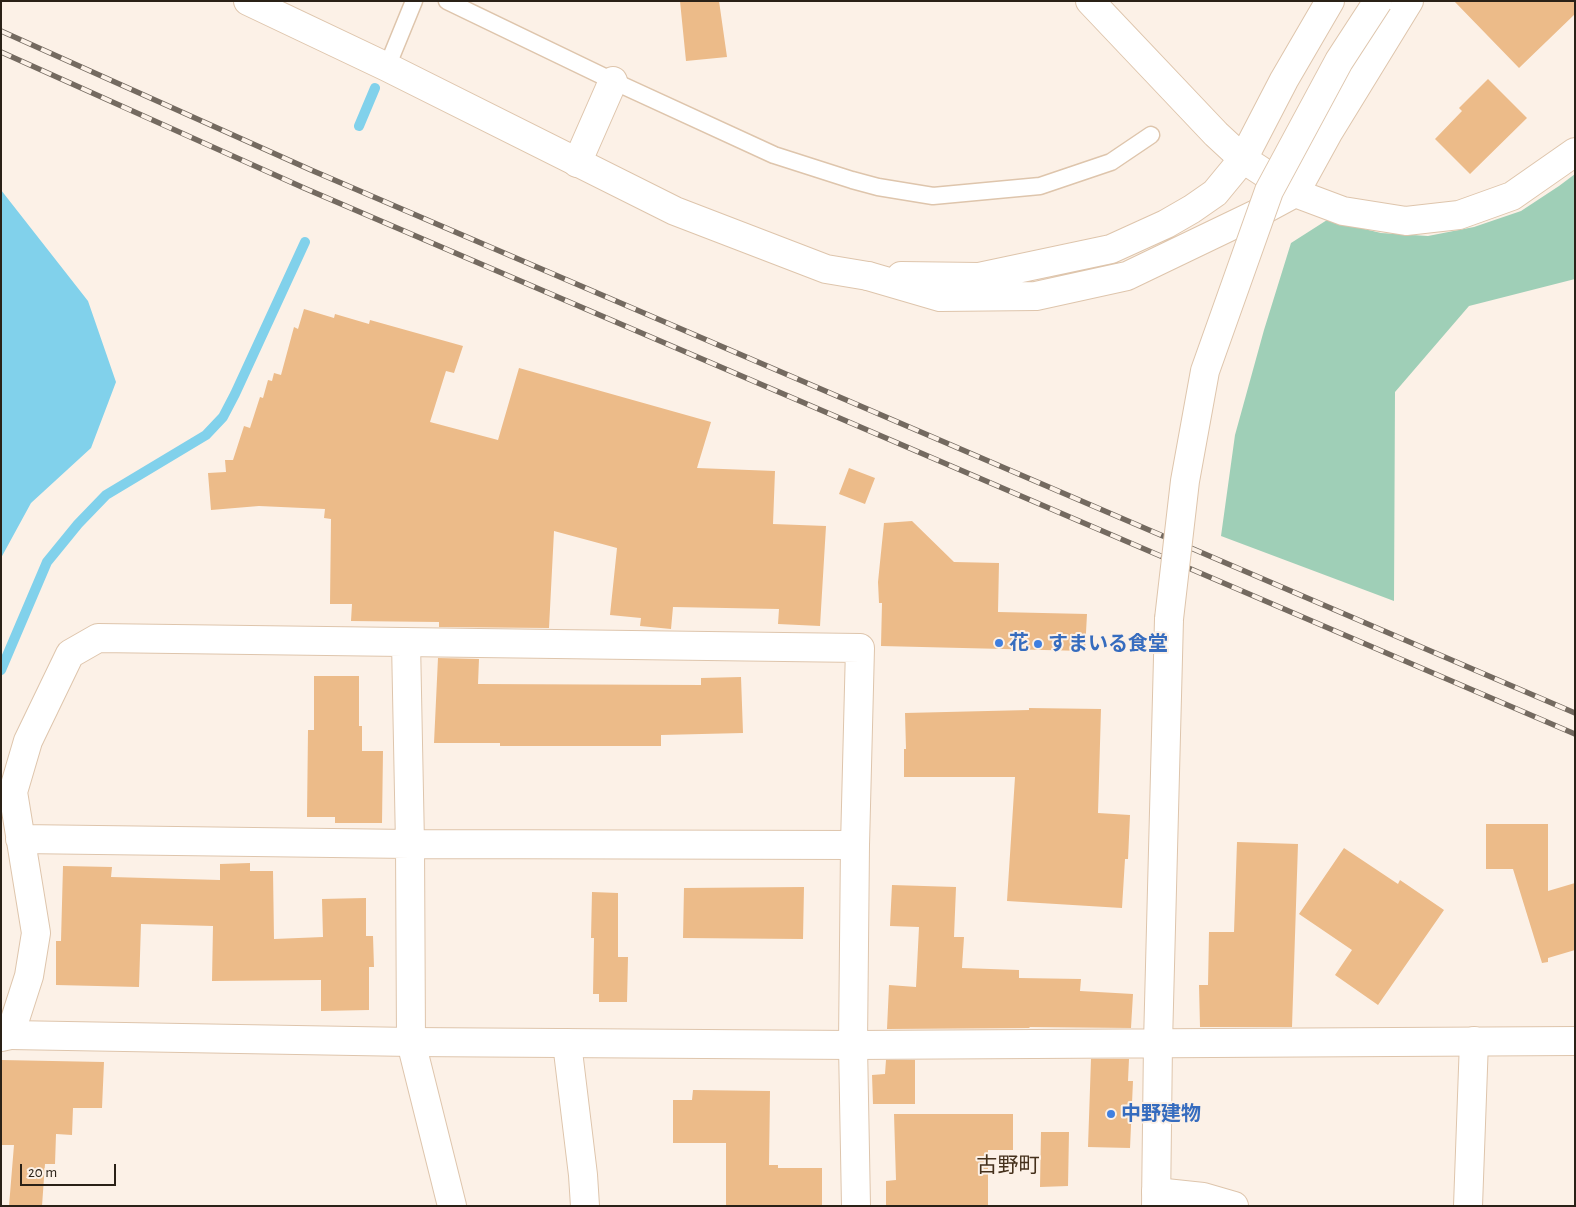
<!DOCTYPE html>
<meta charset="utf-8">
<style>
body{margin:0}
#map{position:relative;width:1576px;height:1207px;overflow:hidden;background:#fcf1e7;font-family:"Alegreya Sans",sans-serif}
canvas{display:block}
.frame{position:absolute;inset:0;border:2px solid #2a2117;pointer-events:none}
.scale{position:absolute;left:20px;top:1164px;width:96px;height:22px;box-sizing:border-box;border:2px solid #2a2117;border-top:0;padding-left:6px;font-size:15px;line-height:18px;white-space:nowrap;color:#2a2117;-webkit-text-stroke:4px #fcf1e7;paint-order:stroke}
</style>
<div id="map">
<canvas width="1576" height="1207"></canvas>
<div class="frame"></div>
<div class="scale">20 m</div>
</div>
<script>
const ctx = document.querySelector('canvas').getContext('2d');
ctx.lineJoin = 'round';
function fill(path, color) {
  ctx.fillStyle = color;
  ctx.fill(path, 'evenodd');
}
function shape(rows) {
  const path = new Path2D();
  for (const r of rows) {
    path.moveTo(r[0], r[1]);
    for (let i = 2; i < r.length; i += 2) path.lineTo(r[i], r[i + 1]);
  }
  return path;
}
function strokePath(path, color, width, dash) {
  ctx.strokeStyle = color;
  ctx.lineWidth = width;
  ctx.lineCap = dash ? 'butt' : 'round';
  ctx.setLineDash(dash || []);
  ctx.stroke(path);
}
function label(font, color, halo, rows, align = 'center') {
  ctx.font = font + ' "Alegreya Sans","Noto Sans JP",sans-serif';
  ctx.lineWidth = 4;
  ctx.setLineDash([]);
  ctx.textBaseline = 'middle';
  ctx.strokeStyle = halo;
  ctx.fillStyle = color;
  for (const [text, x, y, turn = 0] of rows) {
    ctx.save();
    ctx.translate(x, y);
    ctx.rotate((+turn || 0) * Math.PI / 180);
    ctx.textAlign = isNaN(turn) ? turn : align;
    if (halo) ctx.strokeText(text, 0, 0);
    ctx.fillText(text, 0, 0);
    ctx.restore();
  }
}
const green = shape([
 [1575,174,1575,279,1469,306,1395,392,1394,601,1221,536,1235,435,1264,330,1291,243,1327,220,1381,233,1428,236,1474,227,1521,211,1559,186]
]);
const water = shape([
 [1,190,88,301,116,382,91,448,31,503,1,558]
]);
const stream = shape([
 [359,126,375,88],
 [1,670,47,562,78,524,106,495,206,435,223,417,235,394,305,242]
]);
const building = shape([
 [680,1,719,1,727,57,686,61],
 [1454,1,1575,1,1575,14,1519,68],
 [1488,79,1527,118,1470,174,1435,139,1462,111,1459,108],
 [304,309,334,318,335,314,369,324,370,320,463,346,454,373,446,371,430,422,498,440,519,368,711,422,697,468,775,471,773,524,826,526,820,626,778,624,779,609,673,607,671,629,640,626,641,618,610,615,617,548,554,531,549,628,439,627,439,622,351,621,352,604,330,604,331,519,324,518,325,509,259,506,211,510,208,473,226,472,225,460,233,460,244,426,250,428,260,397,263,398,268,380,272,381,274,373,281,375,294,327,298,329],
 [849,468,875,478,865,504,839,494],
 [912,521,954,562,999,563,998,612,1087,614,1085,651,881,646,882,603,879,603,878,582,884,523],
 [438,658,479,659,478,684,701,685,701,678,741,677,743,733,661,735,661,746,500,746,500,743,434,743],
 [314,676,359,676,359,726,362,726,362,751,383,751,382,823,335,823,335,817,307,817,308,730,314,730],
 [1029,708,1101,709,1098,813,1130,815,1128,859,1125,859,1122,908,1007,901,1015,777,904,777,904,749,906,749,905,713,1029,710],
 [1486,824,1548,824,1548,891,1575,883,1575,950,1548,958,1548,962,1542,963,1513,869,1486,869],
 [1237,842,1298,844,1292,1027,1200,1027,1199,985,1208,985,1209,932,1234,932],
 [1344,848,1398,884,1400,880,1444,910,1378,1005,1335,975,1352,950,1299,914],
 [250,863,250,871,273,871,274,939,323,937,322,899,366,898,366,936,373,936,374,967,369,967,369,1010,321,1011,321,980,212,981,213,926,141,924,139,987,56,985,56,941,61,941,63,866,112,867,111,877,220,880,220,864],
 [892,885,956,887,954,937,964,937,962,968,1019,970,1019,978,1081,979,1080,991,1133,994,1131,1028,1030,1027,1029,1028,887,1029,889,985,916,987,919,927,890,926],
 [804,887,803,939,683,938,684,888],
 [592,892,618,893,618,957,628,957,627,1002,599,1002,599,994,593,994,594,938,591,938],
 [1091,1059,1129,1059,1128,1081,1133,1081,1130,1148,1088,1147],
 [1,1060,104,1062,102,1108,73,1108,72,1135,56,1134,55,1164,45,1164,42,1206,9,1206,14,1145,1,1145],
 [886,1060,915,1060,915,1104,873,1104,872,1075,885,1074],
 [693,1090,770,1091,769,1165,778,1165,778,1168,822,1168,822,1206,726,1206,726,1143,673,1143,673,1100,692,1100],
 [894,1114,1013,1114,1013,1150,988,1150,988,1206,886,1206,886,1181,896,1180],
 [1041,1132,1069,1132,1068,1186,1040,1187]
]);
const service = shape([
 [447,1,613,81,774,155,852,180,878,187,933,196,1040,186,1111,162,1151,135],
 [387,67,414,1]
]);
const minor = shape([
 [1243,159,1295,193,1343,211,1406,221,1459,215,1512,196,1575,152],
 [577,163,613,81],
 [868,276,940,297,1036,296,1127,276,1256,214,1295,193,1328,133,1409,1],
 [901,276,979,277,1111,249,1166,224,1192,209,1215,193,1243,159,1284,80,1330,1],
 [406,642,410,844,411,1042,452,1206],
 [20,839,410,844,855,845],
 [1,1037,10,1035,29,976,36,933,13,792,28,741,70,654,98,638,860,648,855,845,853,1045,856,1206],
 [567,1043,583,1175,585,1206],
 [1156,1192,1203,1197,1234,1206],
 [1468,1206,1474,1041]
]);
const tertiary = shape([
 [248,1,387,67,675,211,826,269,868,276],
 [1090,1,1216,134,1243,159],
 [10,1035,411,1042,853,1045,1575,1041],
 [1156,1206,1158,1043,1169,619]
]);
const rail = shape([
 [1,31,311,170,1575,713],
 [1,52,304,188,1575,734]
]);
const tertiaryBridge = shape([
 [1169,619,1185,481,1205,371,1269,191,1339,61,1378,1]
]);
const markers = [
 [999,643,5,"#3f7fe0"],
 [1038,644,5,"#3f7fe0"],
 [1111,1114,5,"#3f7fe0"]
];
const shopNames = [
 ["花",1009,643],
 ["すまいる食堂",1048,644],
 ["中野建物",1121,1114]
];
const neighbourhoodNames = [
 ["古野町",1008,1166]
];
fill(green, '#9fcfb7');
fill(water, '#81d1eb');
strokePath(stream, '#81d1eb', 10);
fill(building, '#ecbb89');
strokePath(service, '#dec5ac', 19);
strokePath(minor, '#dec5ac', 30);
strokePath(tertiary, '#dec5ac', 30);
strokePath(service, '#fff', 16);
strokePath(minor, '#fff', 28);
strokePath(tertiary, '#fff', 28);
strokePath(rail, '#746a60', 5.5);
strokePath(rail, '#fcf1e7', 4, [11]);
strokePath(tertiaryBridge, '#dec5ac', 30, []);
strokePath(tertiaryBridge, '#fff', 28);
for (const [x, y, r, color] of markers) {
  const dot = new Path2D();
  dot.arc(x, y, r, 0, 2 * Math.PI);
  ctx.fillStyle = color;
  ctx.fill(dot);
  strokePath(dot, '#fcf1e7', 2);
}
label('bold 20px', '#366cbe', '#fcf1e7', shopNames, 'left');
label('21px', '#45311c', '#fcf1e7', neighbourhoodNames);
</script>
